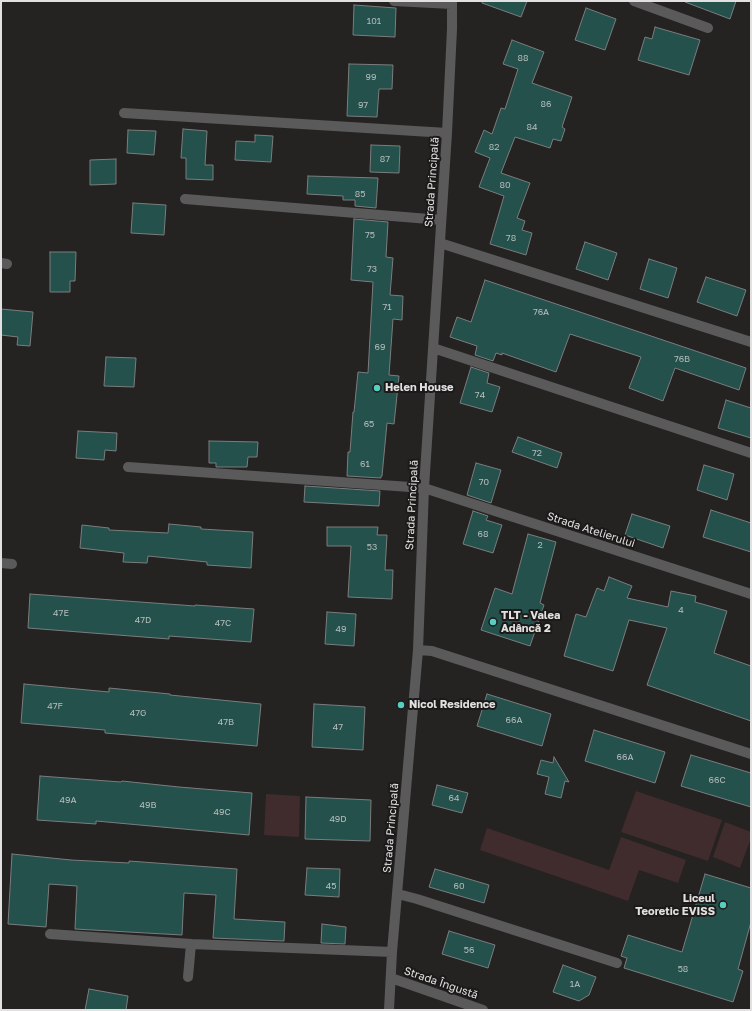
<!DOCTYPE html>
<meta charset="utf-8">
<style>
body{margin:0}
#map{position:relative;width:752px;height:1011px;overflow:hidden;background:#252222;font-family:"Golos Text",sans-serif}
canvas{display:block}
.frame{position:absolute;inset:0;border:2px solid #e2e0e0;pointer-events:none}
</style>
<div id="map">
<canvas width="752" height="1011"></canvas>
<div class="frame"></div>
</div>
<script>
const ctx = document.querySelector('canvas').getContext('2d');
ctx.lineJoin = 'round';
function fill(path, color) {
  ctx.fillStyle = color;
  ctx.fill(path, 'evenodd');
}
function shape(rows) {
  const path = new Path2D();
  for (const r of rows) {
    path.moveTo(r[0], r[1]);
    for (let i = 2; i < r.length; i += 2) path.lineTo(r[i], r[i + 1]);
  }
  return path;
}
function strokePath(path, color, width, dash) {
  ctx.strokeStyle = color;
  ctx.lineWidth = width;
  ctx.lineCap = dash ? 'butt' : 'round';
  ctx.setLineDash(dash || []);
  ctx.stroke(path);
}
function label(font, color, halo, rows, align = 'center') {
  ctx.font = font + ' "Golos Text",sans-serif';
  ctx.lineWidth = 4;
  ctx.setLineDash([]);
  ctx.textBaseline = 'middle';
  ctx.strokeStyle = halo;
  ctx.fillStyle = color;
  for (const [text, x, y, turn = 0] of rows) {
    ctx.save();
    ctx.translate(x, y);
    ctx.rotate((+turn || 0) * Math.PI / 180);
    ctx.textAlign = isNaN(turn) ? turn : align;
    if (halo) ctx.strokeText(text, 0, 0);
    ctx.fillText(text, 0, 0);
    ctx.restore();
  }
}
const green = shape([
 [636,791,722,820,708,861,621,832],
 [266,794,300,796,299,837,264,835],
 [725,822,751,832,751,838,740,868,713,857],
 [487,828,609,870,621,837,686,860,678,883,639,870,628,901,480,850]
]);
const building = shape([
 [482,1,527,1,521,17,482,3,482,1],
 [685,1,736,1,730,19,685,2,685,1],
 [354,5,396,8,395,37,353,35,354,5],
 [586,8,616,19,605,50,575,40,586,8],
 [655,27,700,40,689,75,638,60,645,37,652,39,655,27],
 [512,40,544,52,532,83,572,97,562,127,565,129,561,141,553,139,550,148,515,137,501,173,530,183,517,218,525,221,522,230,532,233,526,255,490,244,504,196,479,187,490,158,475,152,484,130,492,134,501,108,505,109,518,69,503,64,512,40],
 [349,64,393,65,392,89,379,89,377,117,347,116,349,64],
 [183,129,207,131,205,165,213,165,213,180,186,179,186,158,181,158,183,129],
 [128,130,156,131,154,155,127,153,128,130],
 [255,135,273,136,271,162,235,160,236,141,255,142,255,135],
 [371,145,400,146,399,173,370,172,371,145],
 [116,159,116,184,90,185,90,160,116,159],
 [308,176,378,178,376,208,355,206,355,200,343,200,343,196,307,194,308,176],
 [133,203,166,205,164,235,131,233,133,203],
 [354,219,388,222,386,257,393,258,390,295,403,296,402,320,393,319,389,375,399,376,394,424,387,423,382,476,381,476,381,478,347,476,348,452,350,452,353,412,354,412,358,372,368,373,373,282,351,280,354,219],
 [585,242,617,253,608,280,576,269,585,242],
 [50,252,76,252,75,281,70,281,70,292,50,292,50,252],
 [649,259,677,268,668,298,640,289,649,259],
 [706,277,746,290,737,316,697,302,706,277],
 [485,280,746,368,739,390,675,368,663,401,629,388,641,357,570,334,556,372,502,353,502,355,496,353,493,361,475,355,477,346,450,337,457,317,471,322,485,280],
 [1,309,33,312,30,346,17,345,18,337,1,335,1,309],
 [106,357,136,358,134,387,104,386,106,357],
 [471,367,489,373,487,383,500,387,492,412,460,403,471,367],
 [726,400,751,408,751,438,718,428,726,400],
 [78,431,117,433,116,451,105,450,104,460,76,458,78,431],
 [518,437,562,453,557,468,512,452,518,437],
 [209,441,258,442,257,457,248,457,247,467,216,467,216,463,209,463,209,441],
 [476,463,501,470,491,503,467,495,476,463],
 [704,465,734,474,727,500,697,490,704,465],
 [305,486,380,491,379,506,304,502,305,486],
 [711,510,751,523,751,552,703,537,711,510],
 [473,511,488,516,486,520,502,525,493,553,463,544,473,511],
 [632,514,670,526,663,548,625,535,632,514],
 [169,524,201,527,201,529,253,532,251,568,207,565,207,562,148,556,147,563,123,562,124,553,80,548,82,525,109,528,109,530,168,533,169,524],
 [327,527,378,527,377,535,387,535,385,570,393,570,392,599,348,597,351,546,327,546,327,527],
 [528,534,556,542,540,603,544,605,530,646,481,630,495,588,512,594,528,534],
 [609,577,632,586,627,598,668,607,671,591,696,596,695,602,727,611,714,653,751,666,751,721,647,685,667,628,629,620,613,671,564,656,576,614,586,617,597,588,604,591,609,577],
 [30,594,195,606,195,605,254,609,251,642,169,636,169,639,28,628,30,594],
 [327,612,356,614,354,646,325,644,327,612],
 [24,684,109,692,109,688,170,694,170,695,261,704,257,746,105,733,105,730,21,723,24,684],
 [487,694,551,714,542,746,477,726,487,694],
 [314,704,365,707,363,750,312,747,314,704],
 [594,730,665,752,655,783,585,761,594,730],
 [691,755,751,773,751,807,681,786,691,755],
 [554,757,569,782,565,781,561,798,545,794,549,777,537,774,541,760,553,763,554,757],
 [40,776,121,782,122,781,179,787,252,793,249,835,96,821,96,824,37,820,40,776],
 [437,785,468,793,462,813,432,805,437,785],
 [306,797,371,800,370,841,305,839,306,797],
 [12,854,71,860,129,863,129,861,237,869,234,919,285,922,284,941,213,938,216,895,184,893,182,935,75,929,77,886,49,884,46,927,8,924,12,854],
 [307,868,340,869,339,897,305,895,307,868],
 [435,869,489,885,484,903,429,887,435,869],
 [705,874,751,888,751,922,738,969,743,971,733,1002,624,968,627,958,621,956,628,935,682,952,705,874],
 [322,924,346,927,345,944,321,943,322,924],
 [449,931,495,945,488,968,442,954,449,931],
 [563,965,596,977,589,995,579,1001,553,992,563,965],
 [89,989,128,996,126,1010,85,1010,89,989]
]);
const minor = shape([
 [394,1,452,4],
 [634,1,708,28],
 [124,113,447,133],
 [185,199,441,220],
 [440,243,751,342],
 [1,263,7,264],
 [433,348,751,453],
 [128,467,424,488,751,594],
 [1,563,12,564],
 [418,650,432,651,751,754],
 [398,894,417,899,617,963],
 [50,934,191,944,392,952],
 [188,977,191,944],
 [391,978,483,1010],
 [389,1010,392,952,418,650,424,488,447,133,452,29,452,1]
]);
const markers = [
 [377,388,4,"#57cec1"],
 [493,622,4,"#57cec1"],
 [401,705,4,"#57cec1"],
 [723,905,4,"#57cec1"]
];
const numberNames = [
 ["101",374,21],
 ["88",523,58],
 ["99",371,77],
 ["86",546,104],
 ["97",363,105],
 ["84",532,127],
 ["82",494,147],
 ["87",385,159],
 ["80",505,185],
 ["85",360,194],
 ["75",370,235],
 ["78",511,238],
 ["73",372,269],
 ["71",387,307],
 ["76A",541,312],
 ["69",380,347],
 ["76B",682,359],
 ["74",480,395],
 ["65",369,424],
 ["72",537,453],
 ["61",365,464],
 ["70",484,482],
 ["68",483,534],
 ["2",540,545],
 ["53",372,547],
 ["4",681,610],
 ["47E",61,613],
 ["47D",143,620],
 ["47C",223,623],
 ["49",341,629],
 ["47F",55,706],
 ["47G",138,713],
 ["66A",514,720],
 ["47B",226,722],
 ["47",338,727],
 ["66A",625,757],
 ["66C",717,780],
 ["64",454,798],
 ["49A",68,800],
 ["49B",148,805],
 ["49C",222,812],
 ["49D",338,819],
 ["45",331,886],
 ["60",459,886],
 ["56",469,950],
 ["58",683,969],
 ["1A",575,984]
];
const streetNames = [
 ["Strada Principală",432,182,-86],
 ["Strada Principală",412,505,-87],
 ["Strada Atelierului",591,530,18],
 ["Strada Principală",391,828,-85],
 ["Strada Îngustă",441,983,19]
];
const poiNames = [
 ["Helen House",385,388],
 ["TLT - Valea",501,616],
 ["Adâncă 2",501,629],
 ["Nicol Residence",409,705],
 ["Liceul",715,899,"right"],
 ["Teoretic EVISS",715,912,"right"]
];
fill(green, '#402b2d');
fill(building, '#25514c');
strokePath(building, '#7a7d7d', 1);
strokePath(minor, '#5b5a5a', 10);
for (const [x, y, r, color] of markers) {
  const dot = new Path2D();
  dot.arc(x, y, r, 0, 2 * Math.PI);
  ctx.fillStyle = color;
  ctx.fill(dot);
  strokePath(dot, '#1c1919', 1.5);
}
label('9px', '#b3bcbb', null, numberNames);
label('11px', '#e2e0e0', '#1c1919', streetNames);
label('bold 11px', '#e2e0e0', '#1c1919', poiNames, 'left');
</script>
